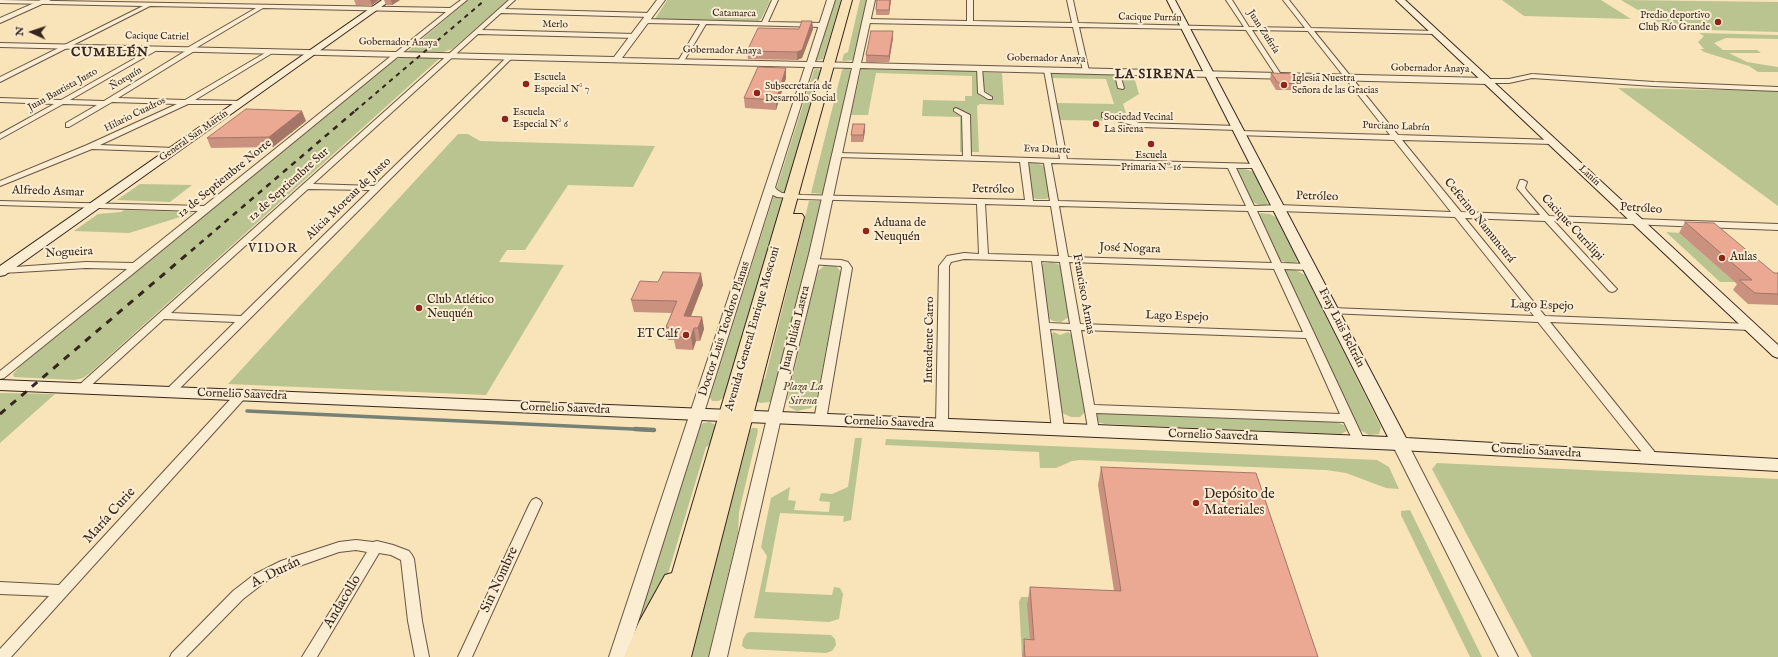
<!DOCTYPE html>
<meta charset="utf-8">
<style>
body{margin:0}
#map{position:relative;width:1778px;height:657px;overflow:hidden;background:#f9e3b9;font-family:"IM FELL English",serif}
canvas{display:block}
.north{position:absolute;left:12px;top:12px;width:40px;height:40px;-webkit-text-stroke:3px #fbedd2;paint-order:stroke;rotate:273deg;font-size:11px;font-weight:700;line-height:16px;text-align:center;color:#37261d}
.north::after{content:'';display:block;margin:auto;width:14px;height:18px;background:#37261d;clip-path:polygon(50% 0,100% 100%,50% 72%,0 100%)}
</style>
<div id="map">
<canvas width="1778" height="657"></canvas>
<div class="north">N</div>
</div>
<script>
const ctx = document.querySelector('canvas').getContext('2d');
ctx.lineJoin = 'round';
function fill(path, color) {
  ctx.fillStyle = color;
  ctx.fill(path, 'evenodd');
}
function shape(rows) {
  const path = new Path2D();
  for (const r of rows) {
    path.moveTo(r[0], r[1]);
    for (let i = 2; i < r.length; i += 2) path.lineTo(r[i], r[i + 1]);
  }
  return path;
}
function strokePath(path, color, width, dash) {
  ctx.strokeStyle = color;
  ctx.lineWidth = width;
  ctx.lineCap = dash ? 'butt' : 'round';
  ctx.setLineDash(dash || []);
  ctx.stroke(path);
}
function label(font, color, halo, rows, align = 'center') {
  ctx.font = font + ' "IM FELL English",serif';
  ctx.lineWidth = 4;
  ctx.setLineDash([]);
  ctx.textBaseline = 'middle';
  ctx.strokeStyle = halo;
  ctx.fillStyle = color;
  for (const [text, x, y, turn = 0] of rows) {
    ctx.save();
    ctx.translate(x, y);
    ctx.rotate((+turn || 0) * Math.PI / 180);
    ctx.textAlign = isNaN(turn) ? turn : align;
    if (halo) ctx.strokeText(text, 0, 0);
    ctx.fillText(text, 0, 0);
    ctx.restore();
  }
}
const green = shape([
 [468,0,508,0,452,49,440,53,407,52],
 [667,0,769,0,770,1,761,19,756,22,655,19],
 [834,0,841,0,823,59,816,61,815,60],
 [860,0,868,0,853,60,844,61,842,60,844,54,848,52],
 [1502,0,1601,0,1631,19,1524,16],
 [1621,0,1778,2,1778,32,1670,29],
 [1699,33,1778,35,1778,39,1726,38,1714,43,1723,50,1757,50,1761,53,1729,53,1747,62,1778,67,1778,72,1758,72,1749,66,1704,52,1700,49,1704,49,1698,42,1704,36],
 [403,57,437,57,439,59,90,373,83,378,74,380,14,377,13,374,20,366,396,59],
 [845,68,849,68,851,71,824,194,811,193,842,70],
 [863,68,972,70,972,72,1002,73,1004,105,980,104,977,106,979,152,960,152,960,117,922,116,923,100,965,101,965,96,972,96,972,76,876,73,868,115,851,115,861,70],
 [816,69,822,70,821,76,818,77,786,191,782,193,776,190,814,70],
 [1052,73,1133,74,1139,94,1123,104,1128,119,1116,121,1060,120,1057,103,1114,104,1106,79,1052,78],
 [1618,88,1778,91,1778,206,1683,136],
 [458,134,468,134,480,141,655,146,633,187,568,185,525,250,507,250,499,262,564,265,486,395,228,384],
 [1033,162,1045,166,1050,197,1046,199,1036,199,1032,197,1027,165],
 [1242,168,1254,172,1268,204,1262,206,1252,202,1237,170],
 [140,184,192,185,170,202,117,200],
 [774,195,782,197,783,200,724,397,719,401,712,401,710,397],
 [809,201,822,201,774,398,770,402,760,403,755,400,758,383,765,379],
 [124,210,189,212,193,213,129,233,74,231,98,214,121,212],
 [1261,213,1270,214,1277,218,1297,259,1297,262,1287,263,1279,260,1258,216],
 [1666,232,1679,233,1735,282,1720,282],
 [1052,262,1058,264,1062,268,1069,317,1061,322,1053,321,1047,317,1040,266,1044,263],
 [824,266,836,266,841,272,816,402,811,408,797,411,789,407,787,401,817,272],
 [1294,269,1305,275,1381,427,1379,434,1369,435,1358,429,1284,272,1287,270],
 [1054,332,1060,335,1068,332,1073,336,1085,409,1085,412,1080,417,1071,417,1060,412,1050,335],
 [0,393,6,393,55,394,0,443],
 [1103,413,1336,422,1344,425,1347,431,1341,434,1105,424,1097,422,1096,415],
 [710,422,717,426,714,442,706,447,667,577,626,657,698,427,703,423],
 [752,428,757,428,758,431,739,512,738,533,708,657,691,657,750,431],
 [855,438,862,438,851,520,843,522,844,516,780,513,765,592,832,595,834,587,840,588,843,594,839,619,829,622,754,618,767,556,761,547,771,498,790,487,788,500,796,501,794,510,829,512,830,502,819,501,821,493,832,494,848,487],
 [886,439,1377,460,1389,467,1399,489,1386,488,1346,473,1326,470,1080,460,1072,461,1056,468,1040,468,1039,452,885,445],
 [1437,463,1778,479,1778,657,1532,657,1432,469],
 [1410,510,1482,657,1470,657,1401,515,1401,511],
 [1021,597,1024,597,1116,600,1031,657,1022,657,1019,602],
 [751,632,831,635,835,639,836,645,832,651,826,653,746,649,742,646,743,639,747,633]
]);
const streamFar1 = shape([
 [247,411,654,430]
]);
const stream = shape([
 [635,429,654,430]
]);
const minor = shape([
 [0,0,450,8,461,0,467,0,140,268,4,378,0,379,0,371,127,269,86,268,3,273,0,272,0,268,86,262,133,263,198,211,0,205,0,201,204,206,446,12,263,8,196,48,196,50,118,98,185,100,270,50,274,50,274,52,195,100,241,101,244,103,243,104,188,104,100,145,174,148,177,148,177,152,92,149,0,186,0,181,87,145,177,104,112,102,69,127,66,127,66,123,97,105,63,104,0,139,0,134,54,104,0,102,0,98,61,100,155,47,159,47,159,49,70,100,104,101,187,50,187,48,256,8,150,6,0,82,0,77,143,6,0,3,0,0],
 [509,0,515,0,505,9,650,13,653,15,650,17,501,13,482,30,635,34,638,36,635,38,478,34,313,184,374,186,509,55,514,56,173,395,169,396,164,392,235,322,164,319,86,390,78,390,77,388,78,386,509,0],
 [308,189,370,190,241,316,171,313,308,189],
 [772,0,778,0,768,22,822,23,825,25,822,27,706,24,684,61,681,63,678,61,700,24,645,23,642,21,645,19,762,22,772,0],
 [967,0,973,0,973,21,1072,23,1067,0,1073,0,1078,23,1244,27,1226,0,1232,0,1249,27,1305,28,1283,0,1289,0,1311,28,1436,31,1436,33,1434,34,1314,31,1398,135,1555,140,1556,142,1552,144,1402,140,1461,212,1540,215,1517,188,1520,180,1523,180,1527,182,1525,188,1527,191,1549,216,1778,224,1778,230,1554,221,1615,287,1617,289,1615,291,1612,292,1609,291,1545,221,1465,218,1545,316,1751,324,1756,327,1751,330,1550,322,1657,455,1659,458,1657,461,1653,462,1649,461,1538,322,1329,313,1327,311,1329,309,1332,308,1534,316,1455,217,1279,211,1257,211,1281,263,1309,264,1314,267,1309,270,1284,269,1365,442,1363,445,1355,445,1344,422,1096,413,1099,431,1097,434,1089,434,1071,330,1050,329,1064,429,1062,432,1054,432,1052,429,1032,261,964,259,951,262,949,266,948,425,946,428,938,428,936,425,939,266,947,256,964,253,979,254,977,204,802,199,777,197,771,194,766,187,767,185,773,185,777,190,782,193,802,195,1025,200,1020,162,837,157,833,155,837,153,963,156,962,116,954,111,954,109,956,108,970,115,971,156,1060,159,1044,70,1047,68,1050,70,1067,159,1260,164,1260,168,1236,168,1254,206,1279,205,1451,212,1394,140,1237,135,1237,131,1240,131,1390,135,1308,31,1252,30,1282,76,1279,78,1277,77,1246,30,1079,27,1089,71,1086,73,1083,71,1073,27,866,23,863,21,866,19,967,21,967,0],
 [1028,162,1044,163,1050,201,1033,201,1028,162],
 [1051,163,1228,168,1246,206,1058,201,1051,163],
 [985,204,1051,206,1059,256,988,254,985,204],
 [1059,206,1248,211,1272,263,1068,257,1059,206],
 [1041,261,1060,262,1070,324,1049,323,1041,261],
 [1069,262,1274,269,1303,332,1080,324,1069,262],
 [1081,330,1306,338,1340,414,1094,405,1081,330],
 [977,67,982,68,984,92,992,97,992,99,988,99,978,93,977,67],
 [1114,70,1119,71,1124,88,1123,89,1118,88,1114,70],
 [1532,74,1654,82,1778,87,1778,91,1654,86,1532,78,1509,83,1487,83,1484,81,1487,79,1509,79,1532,74],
 [1102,113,1140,123,1238,126,1242,128,1238,130,1140,127,1102,117,1102,113],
 [813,259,841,260,848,262,852,268,826,420,824,423,820,424,816,423,814,420,842,268,841,266,810,264,808,262,810,260,813,259],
 [241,391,245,392,246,395,245,398,11,657,0,657,0,649,49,596,0,594,0,582,59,585,237,392,241,391],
 [536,498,540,500,542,503,472,657,458,657,530,503,532,500,536,498],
 [356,540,373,542,377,541,393,545,409,551,412,555,414,559,422,621,429,657,415,657,408,621,401,560,391,555,379,553,317,657,302,657,367,552,356,550,339,552,291,569,265,582,243,599,186,657,170,657,172,653,233,591,255,574,281,561,339,542,356,540]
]);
const tertiary = shape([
 [41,0,51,0,0,23,0,18,41,0],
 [657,0,665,0,622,58,807,62,827,0,835,0,815,62,853,63,867,0,875,0,861,63,1487,78,1491,81,1487,84,860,68,821,254,781,418,727,657,709,657,767,418,809,254,852,68,813,67,627,657,609,657,805,67,0,47,0,43,614,57,657,0],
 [1400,439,1405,440,1408,444,1518,657,1499,657,1392,444,1395,440,1400,439]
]);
const secondary = shape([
 [382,0,391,0,5,275,0,276,0,266,382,0],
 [1167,0,1175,0,1406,438,1778,459,1778,471,1400,450,0,390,0,380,1388,437,1167,0],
 [1396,0,1405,0,1778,345,1778,358,1773,356,1396,0]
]);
const trunk = shape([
 [842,0,852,0,793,214,802,214,804,217,691,657,624,657,639,622,665,575,672,573,842,0]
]);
const railFar2 = shape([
 [355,111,485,0]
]);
const railFar1 = shape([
 [191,251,356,110]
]);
const rail = shape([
 [0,414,192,250]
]);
const wall = shape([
 [354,0,379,0,372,5,356,5],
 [384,0,400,0,392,5,386,5],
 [877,0,891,0,889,15,876,15,876,10],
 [812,21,813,29,802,58,797,60,748,59,747,51,799,29],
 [893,38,889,62,866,62,866,55],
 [786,68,786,78,776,110,745,108,744,98],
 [1271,73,1302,84,1300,90,1276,90,1270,80],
 [306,121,273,147,211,148,207,138],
 [865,124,865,131,863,142,851,142,851,135],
 [1685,222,1774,273,1778,273,1778,305,1748,304,1733,290,1737,284,1679,233],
 [703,285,691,316,702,317,704,329,700,341,696,341,693,350,676,349,674,340,668,340,666,327,672,313,634,312,631,300],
 [1101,467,1318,657,1022,657,1024,639,1030,640,1027,605,1030,587,1114,591,1098,485]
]);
const shadedWall = shape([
 [370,0,379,0,372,5],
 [391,0,400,0,392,5],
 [890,0,891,0,889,15,889,10],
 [812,21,813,29,802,58,797,60,797,52],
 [893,31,893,38,889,62,889,56],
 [786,68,786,78,776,110,776,100],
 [302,111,306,121,273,147,269,137],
 [865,124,865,131,863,142,863,135],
 [701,273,703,285,686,329,684,316],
 [702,317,704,329,700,341,698,328],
 [694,328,696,341,693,350,691,337]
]);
const building = shape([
 [877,0,890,0,889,10,876,10,877,0],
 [802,21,812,21,802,50,797,52,747,51,758,28,799,29,802,21],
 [871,31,893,31,889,56,866,55,871,31],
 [758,67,786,68,776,100,744,98,758,67],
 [1271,73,1295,74,1302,84,1278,83,1271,73],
 [246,109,302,111,269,137,207,138,246,109],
 [853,124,865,124,863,135,851,135,853,124],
 [1685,222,1714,223,1774,273,1778,273,1778,294,1755,293,1739,280,1752,280,1685,222],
 [663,272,701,273,684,316,702,317,698,328,694,328,691,337,673,337,677,328,666,327,677,301,631,300,640,281,658,282,663,272],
 [1101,467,1256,473,1318,657,1025,657,1024,639,1034,640,1030,587,1121,591,1101,467]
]);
const markers = [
 [1718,22,4,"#8f2418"],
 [526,84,4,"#8f2418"],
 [1284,85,4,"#8f2418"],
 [757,93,4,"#8f2418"],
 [505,119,4,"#8f2418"],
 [1096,124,4,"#8f2418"],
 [1151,144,4,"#8f2418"],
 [866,231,4,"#8f2418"],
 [1722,258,4,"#8f2418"],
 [419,308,4,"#8f2418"],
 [686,335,4,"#8f2418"],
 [1196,503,4,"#8f2418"]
];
const farStreetnames = [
 ["Catamarca",734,14,1],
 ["Cacique Purrán",1150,18,1],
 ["Merlo",555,25,1],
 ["Juan Zufiría",1263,32,57],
 ["Cacique Catriel",157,37,1],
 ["Gobernador Anaya",398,43,1],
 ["Gobernador Anaya",722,51,1],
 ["Gobernador Anaya",1046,59,1],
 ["Gobernador Anaya",1430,69,1],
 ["Ñorquín",126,79,-31],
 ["Juan Bautista Justo",63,90,-29],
 ["Hilario Cuadros",135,115,-26],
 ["Purciano Labrín",1396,127,2],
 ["General San Martín",194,136,-35],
 ["Eva Duarte",1047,150,2],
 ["Lanín",1589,176,43]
];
const farPoinames = [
 ["Predio deportivo",1710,16,"right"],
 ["Club Río Grande",1710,28,"right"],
 ["Escuela",534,78],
 ["Especial N° 7",534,90],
 ["Iglesia Nuestra",1292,79],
 ["Señora de las Gracias",1292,91],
 ["Subsecretaría de",765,87],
 ["Desarrollo Social",765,99],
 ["Escuela",513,113],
 ["Especial N° 6",513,125],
 ["Sociedad Vecinal",1104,118],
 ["La Sirena",1104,130],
 ["Escuela",1151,156,"center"],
 ["Primaria Nº 16",1151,168,"center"]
];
const streetNames = [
 ["12 de Septiembre Norte",225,179,-39],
 ["12 de Septiembre Sur",289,185,-42],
 ["Petróleo",993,190,1],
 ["Alfredo Asmar",48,192,2],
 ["Petróleo",1317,197,2],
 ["Alicia Moreau de Justo",349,199,-44],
 ["Petróleo",1641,209,4],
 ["Ceferino Namuncurá",1479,221,51],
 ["Cacique Currilipi",1572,228,47],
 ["José Nogara",1130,249,2],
 ["Nogueira",69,253,-3],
 ["Francisco Armas",1083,294,80],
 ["Lago Espejo",1542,306,2],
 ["Lago Espejo",1177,317,2],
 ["Fray Luis Beltrán",1341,328,63],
 ["Doctor Luis Teodoro Planas",725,329,-72],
 ["Avenida General Enrique Mosconi",753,329,-74],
 ["Juan Julián Lastra",796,329,-76],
 ["Intendente Carro",930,340,-89],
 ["Cornelio Saavedra",242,395,2],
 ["Cornelio Saavedra",565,409,2],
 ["Cornelio Saavedra",889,423,2],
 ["Cornelio Saavedra",1213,436,2],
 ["Cornelio Saavedra",1536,452,3]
];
const poiNames = [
 ["Aduana de",874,224],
 ["Neuquén",874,238],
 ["Aulas",1730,258],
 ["Club Atlético",427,301],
 ["Neuquén",427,315],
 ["ET Calf",678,335,"right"]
];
const parkNames = [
 ["Plaza La",803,388],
 ["Sirena",803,402]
];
const farDistrictnames = [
 ["CUMELÉN",110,53],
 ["LA SIRENA",1155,75]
];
const neighbourhoodNames = [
 ["VIDOR",273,249]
];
const nearPoinames = [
 ["Depósito de",1204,495],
 ["Materiales",1204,511]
];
const nearStreetnames = [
 ["María Curie",110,516,-48],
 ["A. Durán",276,573,-26],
 ["Sin Nombre",500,580,-65],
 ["Andacollo",343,602,-59]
];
fill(green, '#bac491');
strokePath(streamFar1, '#758175', 3.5);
strokePath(stream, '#758175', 4.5);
strokePath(minor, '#685544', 2);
strokePath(tertiary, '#685544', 2);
strokePath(secondary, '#37261d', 2);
strokePath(trunk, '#37261d', 2);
fill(minor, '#fbedd2');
fill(tertiary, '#fbedd2');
fill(secondary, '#fbedd2');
fill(trunk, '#f9e3b9');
strokePath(railFar2, '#37261d', 2, [4.5, 4.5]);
strokePath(railFar1, '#37261d', 2.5, [5.5, 5.5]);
strokePath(rail, '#37261d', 3, [7, 7]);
fill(wall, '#ca917f');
fill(shadedWall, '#a47668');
fill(building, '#eba994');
strokePath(building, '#a47668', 1);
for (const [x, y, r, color] of markers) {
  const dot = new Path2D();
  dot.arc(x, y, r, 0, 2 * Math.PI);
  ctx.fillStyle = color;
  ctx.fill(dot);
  strokePath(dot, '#fbedd2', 1.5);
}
label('10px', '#37261d', '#fbedd2', farStreetnames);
label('10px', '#37261d', '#fbedd2', farPoinames, 'left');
label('12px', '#37261d', '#fbedd2', streetNames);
label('12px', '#37261d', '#fbedd2', poiNames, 'left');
label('italic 12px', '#584e3a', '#fbedd2', parkNames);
ctx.letterSpacing = '1px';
label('bold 13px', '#37261d', '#fbedd2', farDistrictnames);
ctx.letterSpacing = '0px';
ctx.letterSpacing = '1px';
label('13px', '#37261d', '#fbedd2', neighbourhoodNames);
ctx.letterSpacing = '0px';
label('14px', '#37261d', '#fbedd2', nearPoinames, 'left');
label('14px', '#37261d', '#fbedd2', nearStreetnames);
</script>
